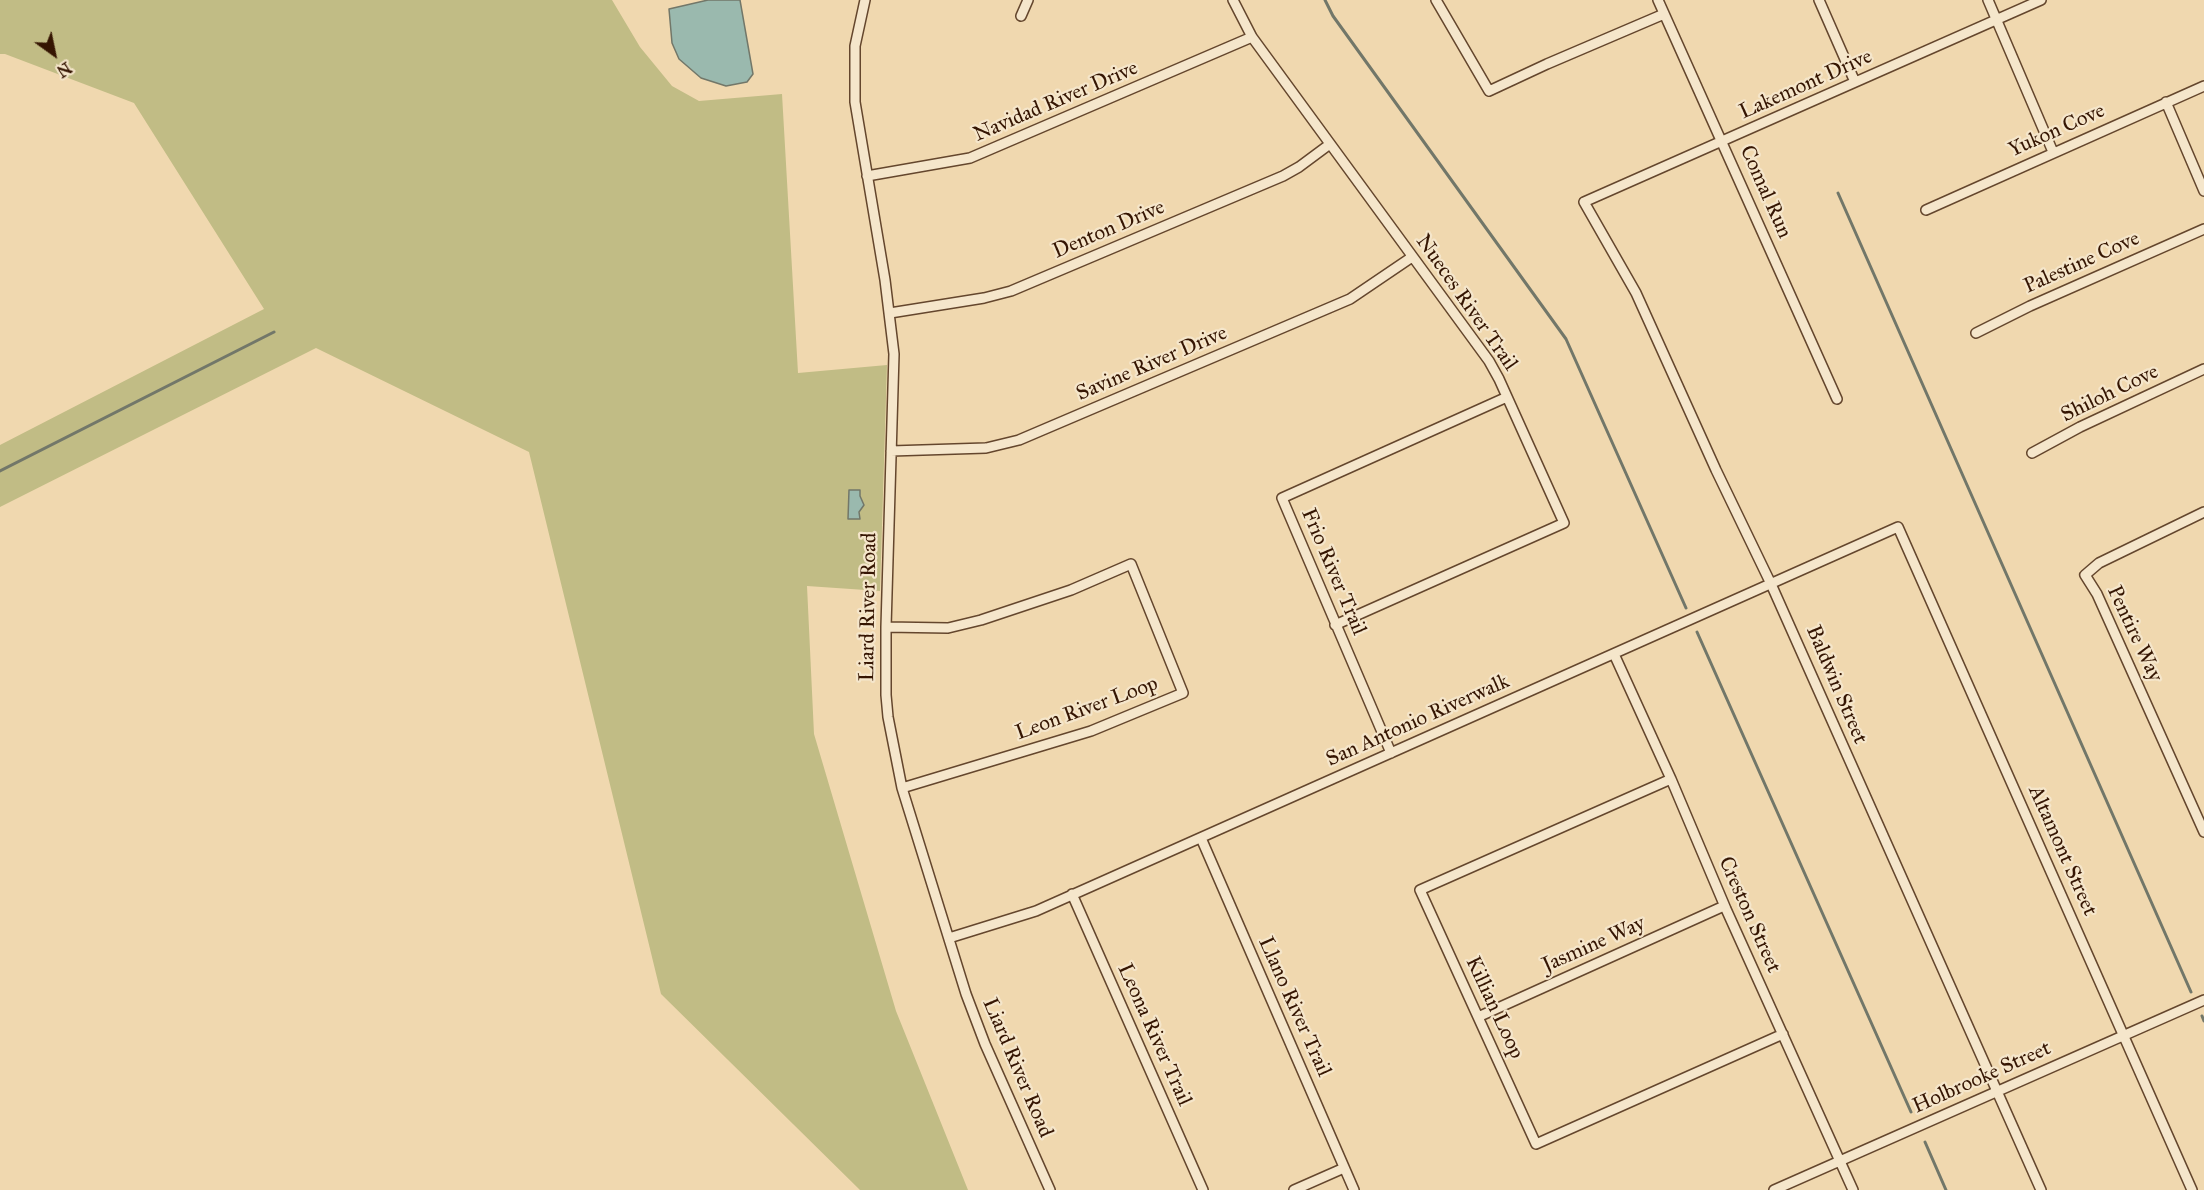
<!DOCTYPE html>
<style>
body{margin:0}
#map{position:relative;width:2204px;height:1190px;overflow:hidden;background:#f0d8af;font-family:"IM FELL Great Primer",serif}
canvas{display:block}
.north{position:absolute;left:24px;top:24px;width:60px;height:60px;-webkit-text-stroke:4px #f5e6cb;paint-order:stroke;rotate:147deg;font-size:16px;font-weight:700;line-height:24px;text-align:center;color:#351502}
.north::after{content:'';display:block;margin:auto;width:21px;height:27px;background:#351502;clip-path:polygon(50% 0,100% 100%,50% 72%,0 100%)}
</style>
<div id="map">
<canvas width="2204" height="1190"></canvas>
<div class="north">N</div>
</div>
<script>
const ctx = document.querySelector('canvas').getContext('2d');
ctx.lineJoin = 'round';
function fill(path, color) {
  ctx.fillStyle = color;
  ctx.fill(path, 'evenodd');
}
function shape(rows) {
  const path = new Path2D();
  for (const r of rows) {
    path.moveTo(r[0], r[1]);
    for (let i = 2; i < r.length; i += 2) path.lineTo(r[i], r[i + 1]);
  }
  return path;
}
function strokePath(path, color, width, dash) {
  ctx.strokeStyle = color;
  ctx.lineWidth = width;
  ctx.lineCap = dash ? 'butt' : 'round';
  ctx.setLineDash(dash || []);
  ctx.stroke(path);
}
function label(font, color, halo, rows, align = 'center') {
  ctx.font = font + ' "IM FELL Great Primer",serif';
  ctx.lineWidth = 4.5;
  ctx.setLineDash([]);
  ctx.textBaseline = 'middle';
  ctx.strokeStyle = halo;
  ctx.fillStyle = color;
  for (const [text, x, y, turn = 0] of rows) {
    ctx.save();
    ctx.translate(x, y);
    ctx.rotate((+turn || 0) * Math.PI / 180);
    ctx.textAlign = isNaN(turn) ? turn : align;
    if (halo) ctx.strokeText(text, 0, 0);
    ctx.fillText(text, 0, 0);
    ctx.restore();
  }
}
const green = shape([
 [0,0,612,0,640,47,672,86,699,101,782,94,798,373,887,365,880,591,807,586,814,734,896,1011,968,1190,860,1190,661,994,529,452,316,348,0,507,0,445,264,309,134,103,5,54,0,54]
]);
const water = shape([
 [708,0,740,0,753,74,747,82,726,86,701,78,679,59,672,43,669,9,708,0],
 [849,490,860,490,860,496,864,505,859,512,860,519,848,519,849,490]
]);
const stream = shape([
 [1325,0,1333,16,1566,339,1686,608],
 [1838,193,2191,992],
 [0,471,274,332],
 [1697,632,1911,1112],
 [2202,1016,2204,1021],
 [1925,1142,1946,1190]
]);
const minor = shape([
 [865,0,855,46,855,102,885,280,894,354,886,627,886,695,888,717,902,788,966,994,985,1044,1050,1190],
 [1233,0,1252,37,1489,361,1499,379,1564,523,1335,625],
 [1436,0,1489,91,1547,64,1664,14],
 [1658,0,1837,399],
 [1819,0,1855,82],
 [1988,0,2053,152],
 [1021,16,1028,0],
 [2166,102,2204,191],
 [867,176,970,158,1252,37],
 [1926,210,2204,86],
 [890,313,984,298,1011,291,1283,176,1299,167,1330,144],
 [1976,333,2030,306,2204,229],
 [891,451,986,448,1019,440,1350,299,1412,257],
 [2032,453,2080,427,2204,369],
 [2204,512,2099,563,2085,575,2097,594,2204,832],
 [886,627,948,628,981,620,1071,590,1131,564,1183,693,1091,731,902,788],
 [1614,654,1671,779,1726,909,1853,1190],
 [1391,753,1282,498,1507,397],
 [1671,779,1420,890,1536,1144,1783,1034],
 [1201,838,1354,1190],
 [1072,894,1203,1190],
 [949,938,1036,911,1898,527,2192,1190],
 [1478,1017,1724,906],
 [1294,1190,1344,1168],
 [1774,1190,2204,1000],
 [2041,1190,1771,584,1716,470,1636,293,1584,202,2041,0]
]);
const streetNames = [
 ["Lakemont Drive",1806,85,-24],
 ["Navidad River Drive",1056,102,-23],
 ["Yukon Cove",2057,131,-24],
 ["Comal Run",1765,192,66],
 ["Denton Drive",1109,230,-23],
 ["Palestine Cove",2082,263,-24],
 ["Nueces River Trail",1466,303,55],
 ["Savine River Drive",1152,364,-23],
 ["Shiloh Cove",2110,394,-26],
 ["Frio River Trail",1333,572,67],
 ["Liard River Road",869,607,-89],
 ["Pentire Way",2134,634,65],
 ["Baldwin Street",1836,685,67],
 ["Leon River Loop",1087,709,-20],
 ["San Antonio Riverwalk",1418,721,-24],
 ["Altamont Street",2062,851,66],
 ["Creston Street",1749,915,66],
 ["Jasmine Way",1594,945,-24],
 ["Llano River Trail",1294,1007,66],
 ["Killian Loop",1494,1008,65],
 ["Leona River Trail",1154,1035,66],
 ["Liard River Road",1017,1068,67],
 ["Holbrooke Street",1982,1078,-24]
];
fill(green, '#c1bc85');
fill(water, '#9ab9ae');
strokePath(water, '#727769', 1.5);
strokePath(stream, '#727769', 3);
strokePath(minor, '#64462d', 12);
strokePath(minor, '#f5e6cb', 9);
label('21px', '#351502', '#f5e6cb', streetNames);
</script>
